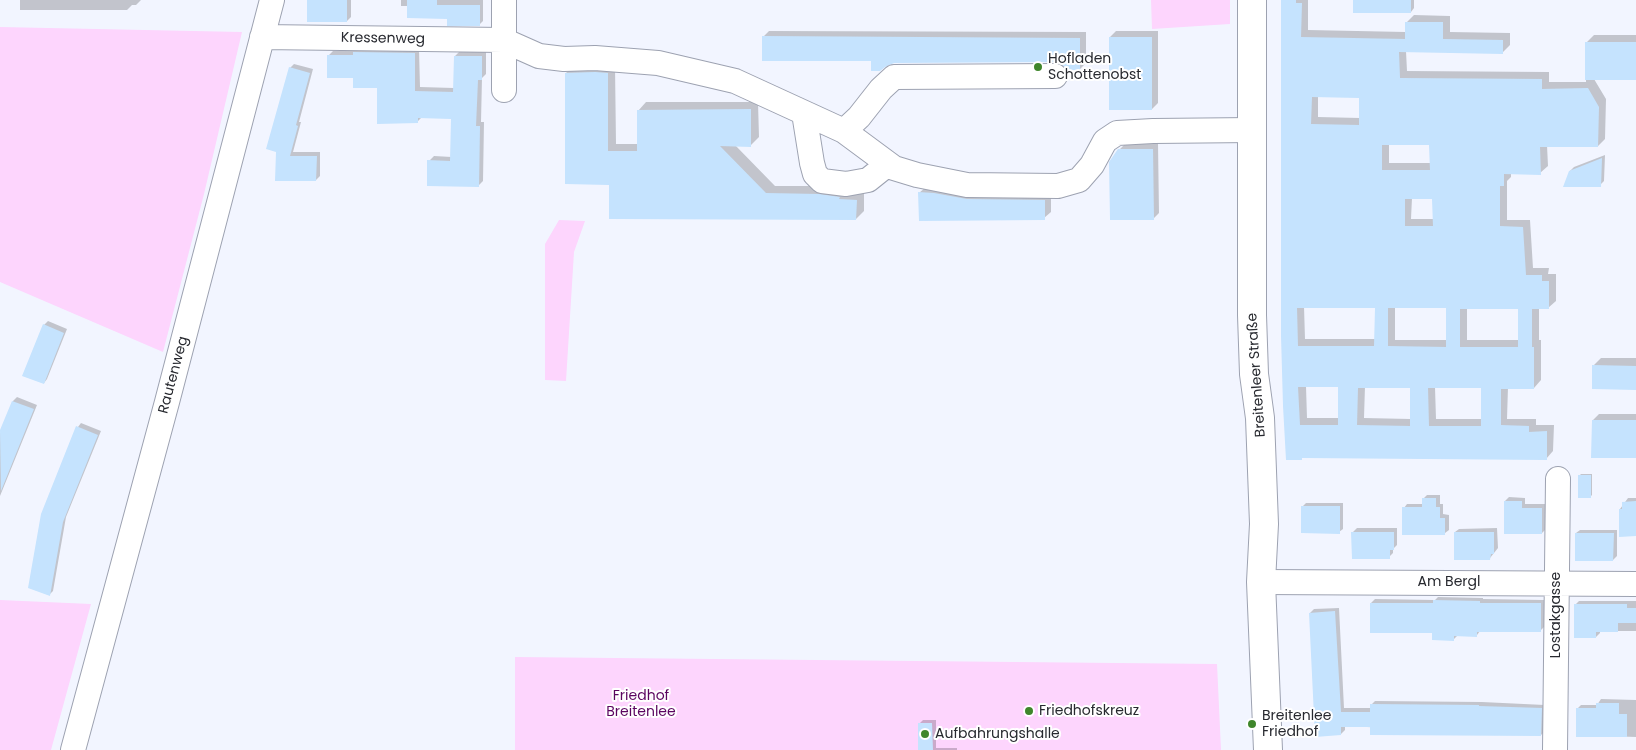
<!DOCTYPE html>
<meta charset="utf-8">
<style>
body{margin:0}
canvas{display:block;background:#f2f5ff}
</style>
<canvas width="1636" height="750"></canvas>
<script>
const ctx = document.querySelector('canvas').getContext('2d');
ctx.lineJoin = 'round';
function fill(path, color) {
  ctx.fillStyle = color;
  ctx.fill(path, 'evenodd');
}
function shape(rows) {
  const path = new Path2D();
  for (const r of rows) {
    path.moveTo(r[0], r[1]);
    for (let i = 2; i < r.length; i += 2) path.lineTo(r[i], r[i + 1]);
  }
  return path;
}
function strokePath(path, color, width, dash) {
  ctx.strokeStyle = color;
  ctx.lineWidth = width;
  ctx.lineCap = dash ? 'butt' : 'round';
  ctx.setLineDash(dash || []);
  ctx.stroke(path);
}
function label(font, color, halo, rows, align = 'center') {
  ctx.font = font + ' Poppins,sans-serif';
  ctx.lineWidth = 4;
  ctx.setLineDash([]);
  ctx.textBaseline = 'middle';
  ctx.strokeStyle = halo;
  ctx.fillStyle = color;
  for (const [text, x, y, turn = 0] of rows) {
    ctx.save();
    ctx.translate(x, y);
    ctx.rotate((+turn || 0) * Math.PI / 180);
    ctx.textAlign = isNaN(turn) ? turn : align;
    if (halo) ctx.strokeText(text, 0, 0);
    ctx.fillText(text, 0, 0);
    ctx.restore();
  }
}
const green = shape([
 [1151,0,1230,0,1230,24,1152,29],
 [0,27,242,32,204,194,163,352,0,282],
 [559,220,585,221,574,252,566,381,545,380,545,244],
 [0,600,91,604,51,750,0,750],
 [515,657,1217,664,1221,750,515,750]
]);
const shadow = shape([
 [20,0,226,0,141,0,136,5,132,5,127,10,20,10],
 [308,0,351,0,351,17,347,21],
 [401,0,483,0,483,21,479,25,408,6,401,6],
 [1282,0,1308,0,1308,30,1406,32,1406,23,1414,15,1450,16,1450,32,1510,33,1510,45,1503,52,1406,51,1407,71,1549,72,1549,82,1586,82,1586,43,1594,35,1636,35,1636,79,1594,79,1606,99,1605,139,1598,146,1547,145,1548,166,1540,173,1511,173,1511,177,1507,181,1507,220,1530,220,1533,268,1549,268,1548,274,1556,274,1556,301,1548,308,1539,308,1539,340,1541,340,1541,380,1534,388,1508,387,1507,419,1536,419,1536,425,1554,425,1553,451,1546,459,1303,457,1287,459],
 [1318,96,1360,96,1360,118,1318,117],
 [1389,144,1431,144,1431,163,1389,163],
 [1412,198,1434,198,1434,219,1411,219],
 [1304,306,1376,307,1376,339,1305,339],
 [1395,307,1447,307,1447,340,1395,340],
 [1467,307,1520,308,1519,340,1467,340],
 [1306,386,1339,386,1339,418,1307,418],
 [1365,386,1411,387,1411,419,1364,418],
 [1435,387,1482,387,1482,419,1436,419],
 [1355,0,1414,0,1414,8,1411,12],
 [769,31,1086,32,1086,63,1080,69,1055,61,894,62,872,60,763,37],
 [1116,31,1158,31,1158,103,1152,109,1110,37],
 [359,48,419,49,420,87,454,88,455,56,460,51,486,51,486,74,482,78,481,122,484,122,483,181,478,186,429,161,434,156,452,157,452,118,422,117,417,122,378,87,354,77,328,56,333,51,355,51],
 [294,64,313,69,299,122,301,122,293,152,320,152,320,176,316,180,276,180,290,68],
 [574,65,615,65,616,144,639,144,638,111,646,102,758,102,759,137,751,145,735,145,775,186,827,186,864,192,864,211,856,219,610,184,566,73],
 [1158,143,1159,213,1153,219,1119,150,1125,144],
 [1605,155,1604,181,1600,185,1570,171,1574,167],
 [926,187,1051,194,1051,212,1044,218,919,193],
 [48,321,67,329,47,379,44,383,44,325],
 [1601,358,1636,358,1636,388,1593,366],
 [17,397,37,405,0,496,0,434,13,401],
 [1599,414,1636,414,1636,457,1593,420],
 [81,423,101,431,66,517,53,591,49,595,78,427],
 [1581,474,1592,474,1592,495,1590,497,1579,476],
 [1427,495,1440,495,1440,504,1443,504,1443,514,1449,515,1449,530,1445,533,1404,508,1407,504,1423,504,1423,499],
 [1509,497,1525,498,1525,504,1546,504,1546,529,1542,533,1505,501],
 [1628,498,1636,498,1636,535,1620,509],
 [1306,503,1343,503,1343,529,1339,532,1302,507],
 [1357,528,1397,528,1397,545,1393,549,1393,553,1389,557,1353,532],
 [1497,528,1498,548,1490,558,1455,532,1459,529],
 [1580,530,1617,530,1617,556,1613,560,1576,533],
 [1438,597,1483,598,1483,599,1544,600,1544,627,1540,631,1480,631,1477,635,1457,636,1453,640,1371,603,1375,599,1435,600],
 [1579,601,1636,601,1636,631,1600,631,1600,633,1596,637,1575,605],
 [1339,608,1344,708,1371,708,1371,705,1375,701,1482,702,1545,705,1545,731,1541,735,1345,726,1345,730,1341,734,1310,613,1314,609],
 [1601,699,1636,700,1636,737,1577,735,1577,709,1581,705,1597,705],
 [923,720,936,720,936,748,957,748,957,750,919,750,919,724]
]);
const building = shape([
 [307,0,347,0,347,22,307,22],
 [407,0,437,0,437,5,480,5,480,26,447,26,447,19,407,18],
 [1281,0,1296,0,1296,3,1302,3,1301,37,1405,39,1405,22,1443,22,1443,39,1503,40,1503,54,1399,52,1400,78,1542,79,1542,89,1588,88,1599,107,1598,147,1540,147,1541,175,1504,174,1504,186,1500,186,1500,226,1523,227,1526,275,1542,275,1542,281,1549,281,1549,309,1532,309,1532,347,1534,347,1534,389,1501,389,1501,425,1529,426,1529,432,1547,431,1547,460,1302,458,1302,460,1286,460,1283,406,1281,336],
 [1312,97,1359,98,1359,125,1311,124],
 [1382,145,1429,145,1430,170,1382,170],
 [1405,199,1432,199,1433,226,1405,226],
 [1297,308,1375,308,1374,346,1298,346],
 [1388,308,1446,308,1446,347,1388,346],
 [1460,309,1518,309,1518,347,1460,347],
 [1298,387,1338,387,1338,425,1300,425],
 [1358,388,1410,388,1410,426,1357,425],
 [1428,388,1481,388,1481,426,1429,426],
 [1353,0,1411,0,1411,13,1353,13],
 [762,36,1080,38,1080,70,1067,70,1062,64,1055,62,894,63,885,67,880,71,871,71,871,61,762,61],
 [1109,37,1152,37,1152,110,1109,110],
 [1585,42,1636,42,1636,80,1585,80],
 [353,52,415,53,415,91,453,92,454,56,482,56,482,80,478,80,476,126,480,126,479,187,427,186,427,160,450,161,451,119,418,118,418,123,377,124,377,88,353,88,353,78,327,78,327,55,353,55],
 [289,67,310,73,296,125,298,126,290,156,317,156,316,181,275,181,276,152,266,149],
 [595,72,608,73,608,151,637,151,637,110,751,109,751,147,720,146,766,193,819,194,840,197,839,199,857,200,856,220,609,219,609,185,565,184,565,73],
 [1118,149,1153,149,1154,220,1110,220,1109,162],
 [1602,158,1601,187,1563,187,1569,171],
 [918,192,934,193,967,199,1045,200,1045,220,919,221],
 [43,324,64,333,44,384,22,376],
 [1592,365,1636,366,1636,390,1592,389],
 [12,401,34,409,1,491,0,430],
 [1592,420,1636,420,1636,458,1591,458],
 [76,426,98,435,63,522,50,596,28,588,41,514],
 [1578,475,1591,475,1591,498,1578,498],
 [1422,498,1436,498,1436,507,1440,507,1440,518,1445,518,1445,535,1402,535,1402,507,1422,507],
 [1504,501,1522,501,1522,508,1542,508,1542,534,1504,534],
 [1636,501,1636,536,1619,537,1619,509,1622,509,1622,502],
 [1301,506,1340,506,1340,534,1301,533],
 [1351,532,1394,532,1394,550,1390,550,1390,559,1352,559],
 [1454,532,1494,532,1494,554,1491,554,1490,560,1454,560],
 [1575,533,1614,533,1613,561,1575,561],
 [1433,600,1480,601,1480,603,1541,603,1541,632,1477,632,1477,637,1454,636,1454,641,1432,640,1432,633,1370,633,1370,603,1433,603],
 [1574,604,1627,604,1627,608,1636,608,1636,623,1618,623,1618,632,1596,632,1596,638,1574,638],
 [1335,611,1341,712,1370,712,1370,704,1479,705,1479,706,1542,708,1541,736,1370,735,1370,727,1341,727,1341,735,1315,737,1309,613],
 [1596,703,1619,703,1619,714,1627,714,1627,737,1576,737,1576,708,1596,708],
 [918,723,932,723,933,750,918,750]
]);
const minor = shape([
 [262,37,503,40,539,56,564,59,595,58,658,63,735,81,844,131,894,168,917,175,967,185,1058,186,1079,180,1092,165,1105,141,1117,133,1153,131,1252,130],
 [504,90,504,0],
 [804,113,812,163,815,174,822,181,846,184,868,180,888,164],
 [844,131,859,117,881,89,894,77,1055,76],
 [1261,582,1636,584],
 [73,750,167,402,272,0],
 [1555,750,1558,479]
]);
const major = shape([
 [1252,0,1252,315,1254,374,1260,418,1264,524,1261,582,1268,750]
]);
const markers = [
 [1038,67,5,"#3f862b"],
 [1029,711,5,"#3f862b"],
 [1252,724,5,"#3f862b"],
 [925,734,5,"#3f862b"]
];
const streetNames = [
 ["Kressenweg",383,39,1],
 ["Rautenweg",174,375,-75],
 ["Breitenleer Straße",1257,375,-94],
 ["Am Bergl",1449,582],
 ["Lostakgasse",1556,615,-90]
];
const poiNames = [
 ["Hofladen",1048,59],
 ["Schottenobst",1048,75],
 ["Friedhofskreuz",1039,711],
 ["Breitenlee",1262,716],
 ["Friedhof",1262,732],
 ["Aufbahrungshalle",935,734]
];
const parkNames = [
 ["Friedhof",641,696],
 ["Breitenlee",641,712]
];
fill(green, '#fdd5fd');
fill(shadow, '#0003');
fill(building, '#c5e3fe');
strokePath(minor, '#9da2b1', 26);
strokePath(major, '#9da2b1', 30);
strokePath(minor, '#fff', 24);
strokePath(major, '#fff', 28);
for (const [x, y, r, color] of markers) {
  const dot = new Path2D();
  dot.arc(x, y, r, 0, 2 * Math.PI);
  ctx.fillStyle = color;
  ctx.fill(dot);
  strokePath(dot, '#fff', 2);
}
label('14px', '#27292f', '#fff', streetNames);
label('14px', '#27292f', '#fff', poiNames, 'left');
label('14px', '#5b0560', '#fff', parkNames);
</script>
